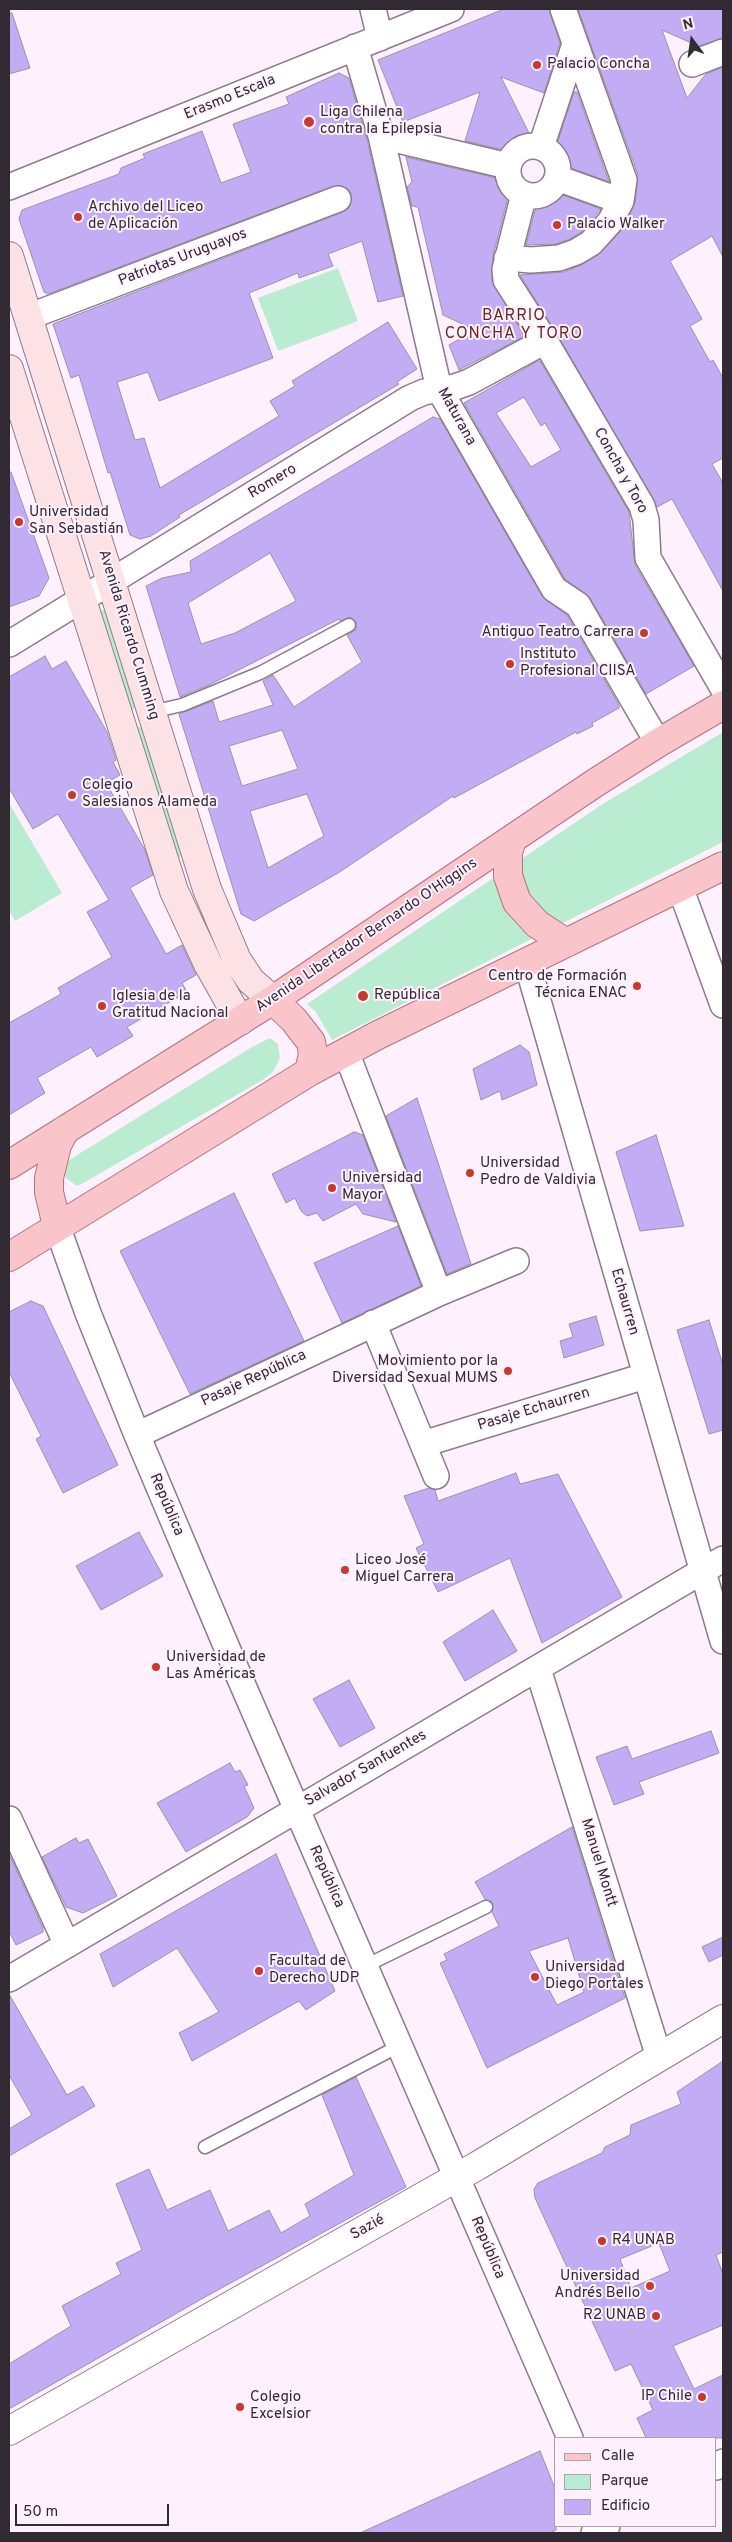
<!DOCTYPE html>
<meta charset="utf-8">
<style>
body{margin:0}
#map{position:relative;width:732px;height:2542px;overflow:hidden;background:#fef1fd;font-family:Overpass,sans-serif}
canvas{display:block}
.frame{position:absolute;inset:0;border:10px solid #322a32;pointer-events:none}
.legend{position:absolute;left:554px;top:2437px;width:162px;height:90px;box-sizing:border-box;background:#fef1fd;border:1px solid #aca1ac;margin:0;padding:6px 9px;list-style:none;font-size:15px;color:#322a32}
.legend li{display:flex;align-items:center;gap:10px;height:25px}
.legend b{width:25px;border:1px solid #aca1ac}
.north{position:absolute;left:667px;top:15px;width:50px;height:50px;-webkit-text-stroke:4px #fef1fd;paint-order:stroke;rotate:346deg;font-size:14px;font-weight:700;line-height:20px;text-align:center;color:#322a32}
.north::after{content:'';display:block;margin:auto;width:18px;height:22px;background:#322a32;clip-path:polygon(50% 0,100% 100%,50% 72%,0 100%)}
.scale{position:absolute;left:15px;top:2504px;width:154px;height:22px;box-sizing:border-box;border:2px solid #322a32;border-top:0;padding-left:6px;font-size:15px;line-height:18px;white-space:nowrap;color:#322a32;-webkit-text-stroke:4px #fef1fd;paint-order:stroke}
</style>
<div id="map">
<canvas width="732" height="2542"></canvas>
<div class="frame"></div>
<ul class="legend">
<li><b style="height:6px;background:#fac4cb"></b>Calle</li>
<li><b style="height:14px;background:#b9ecd1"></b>Parque</li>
<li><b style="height:14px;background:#c2adf5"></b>Edificio</li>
</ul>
<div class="north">N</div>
<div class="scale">50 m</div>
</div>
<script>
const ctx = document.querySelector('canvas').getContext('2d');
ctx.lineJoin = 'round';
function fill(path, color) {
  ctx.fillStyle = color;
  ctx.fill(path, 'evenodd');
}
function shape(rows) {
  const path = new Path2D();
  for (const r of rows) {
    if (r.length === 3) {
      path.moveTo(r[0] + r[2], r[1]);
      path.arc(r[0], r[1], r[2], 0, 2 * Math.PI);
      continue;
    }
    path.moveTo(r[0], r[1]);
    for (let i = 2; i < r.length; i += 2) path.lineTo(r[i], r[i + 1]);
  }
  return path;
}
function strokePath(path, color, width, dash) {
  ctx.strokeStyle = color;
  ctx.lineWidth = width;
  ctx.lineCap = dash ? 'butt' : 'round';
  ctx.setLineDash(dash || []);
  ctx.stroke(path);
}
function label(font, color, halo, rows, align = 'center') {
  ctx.font = font + ' Overpass,sans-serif';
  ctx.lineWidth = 4;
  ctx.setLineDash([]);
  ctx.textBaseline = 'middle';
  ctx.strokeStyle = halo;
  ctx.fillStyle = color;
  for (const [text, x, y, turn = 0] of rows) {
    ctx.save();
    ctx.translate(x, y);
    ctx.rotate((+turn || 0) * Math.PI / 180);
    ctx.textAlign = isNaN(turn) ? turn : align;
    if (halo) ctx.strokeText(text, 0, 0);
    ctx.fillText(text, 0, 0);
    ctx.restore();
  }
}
const green = shape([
 [338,268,358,321,278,351,258,298],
 [102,610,108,611,136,706,133,710,128,709,98,614],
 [138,727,143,728,184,850,179,858,175,858,134,731],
 [723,732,723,842,332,1040,316,1012,307,1004,601,805],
 [9,803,62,893,15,921,9,910],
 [270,1038,278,1044,280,1058,273,1072,261,1081,85,1182,77,1186,66,1178,64,1171,69,1160,252,1047]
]);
const building = shape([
 [504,9,549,9,560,43,544,93,501,77,530,135,529,137,504,150,465,141,480,92,403,122,378,60,504,9],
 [578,9,723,9,723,38,698,46,662,30,687,98,706,74,723,67,723,257,712,236,670,261,702,319,690,326,710,362,713,360,723,378,723,458,712,464,723,483,723,591,672,499,657,507,557,334,520,275,564,272,581,265,598,255,621,231,635,203,638,175,578,9],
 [9,13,12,13,30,68,9,74,9,13],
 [339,73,349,78,367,140,403,296,378,302,362,241,328,254,333,266,299,278,298,273,249,293,273,358,159,401,148,372,117,382,135,440,144,438,160,488,279,416,270,401,295,386,292,381,388,322,417,369,397,382,399,384,179,515,180,517,151,536,140,539,130,535,110,472,108,473,79,375,71,378,53,324,343,212,349,208,352,194,347,188,333,186,48,294,44,292,19,219,22,210,119,174,121,168,145,158,143,154,202,131,221,183,251,172,233,124,289,104,286,97,339,73],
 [574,92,577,92,609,182,566,166,556,147,574,92],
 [406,157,505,180,509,193,493,256,492,281,523,334,523,337,459,370,449,345,475,330,443,315,418,207,412,206,407,187,412,182,406,157],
 [560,194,601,209,582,232,570,239,556,244,526,245,536,207,542,204,543,199,560,194],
 [538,361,540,361,629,512,635,565,694,666,646,694,590,598,565,579,464,403,538,361],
 [524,397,541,426,545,423,561,450,531,467,496,413,524,397],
 [433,417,440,419,542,596,567,615,619,705,619,708,592,723,593,726,577,734,576,732,454,798,453,796,338,873,254,921,241,914,179,714,213,701,219,722,273,705,263,681,273,675,294,707,362,662,347,635,356,630,356,622,350,617,340,621,339,619,209,685,180,697,146,586,162,578,191,572,190,561,433,417],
 [270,553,296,601,235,633,201,644,188,603,270,553],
 [282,730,298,769,242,786,229,746,282,730],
 [307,794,324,836,268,868,250,811,307,794],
 [9,472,11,472,49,578,39,596,9,607,9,472],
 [45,656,52,669,66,661,107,732,116,760,113,762,120,775,106,783,145,850,153,875,130,888,166,954,182,945,196,975,182,983,187,992,127,1027,133,1036,97,1057,91,1047,37,1078,45,1093,9,1115,9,1023,61,994,58,988,112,957,87,912,109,900,58,814,33,829,9,788,9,677,45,656],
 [520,1045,529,1052,537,1085,502,1100,500,1091,481,1100,473,1069,520,1045],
 [417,1098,471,1264,447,1274,386,1116,417,1098],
 [354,1132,363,1135,396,1222,363,1214,356,1204,323,1221,317,1213,307,1216,301,1211,295,1198,286,1203,272,1174,354,1132],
 [656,1135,684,1226,640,1231,616,1152,656,1135],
 [234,1193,304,1341,190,1394,120,1251,234,1193],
 [398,1226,421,1286,342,1323,314,1263,398,1226],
 [31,1301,43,1306,118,1465,63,1493,36,1439,41,1436,9,1372,9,1312,31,1301],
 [596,1316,604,1345,564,1358,560,1341,573,1337,569,1324,596,1316],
 [709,1320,723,1365,723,1430,709,1434,677,1330,709,1320],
 [516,1473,520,1484,558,1474,622,1597,542,1643,510,1558,438,1592,416,1548,424,1544,404,1496,429,1488,435,1490,438,1501,516,1473],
 [139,1532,163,1576,101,1610,76,1566,139,1532],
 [493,1610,517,1651,465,1681,443,1642,493,1610],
 [349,1680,375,1728,340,1747,313,1699,349,1680],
 [711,1731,719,1753,639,1782,644,1794,614,1805,596,1757,627,1746,632,1759,711,1731],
 [230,1763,235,1772,240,1770,248,1785,244,1786,254,1808,247,1817,186,1852,157,1803,230,1763],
 [572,1827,625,1998,487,2068,440,1963,447,1960,444,1954,499,1926,492,1912,493,1903,485,1899,475,1882,572,1827],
 [568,1938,584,1992,557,2005,529,1951,568,1938],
 [76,1838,79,1843,88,1839,117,1896,83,1913,66,1907,42,1857,76,1838],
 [9,1854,43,1928,43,1932,16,1945,9,1931,9,1854],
 [276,1854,335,1991,306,2010,299,2001,192,2061,179,2033,219,2012,177,1948,113,1987,100,1954,276,1854],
 [723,1937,723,1955,709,1962,702,1947,723,1937],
 [9,1994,67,2095,83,2086,95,2106,9,2156,9,2129,32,2115,9,2075,9,1994],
 [723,2061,723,2252,716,2255,723,2274,723,2325,673,2346,694,2389,723,2375,723,2438,646,2438,637,2418,653,2410,631,2364,615,2371,535,2198,534,2189,538,2183,602,2153,605,2147,630,2135,631,2125,681,2104,677,2092,723,2061],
 [659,2243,670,2271,631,2288,620,2259,659,2243],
 [356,2077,406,2187,205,2297,9,2409,9,2364,71,2326,62,2306,121,2274,116,2263,142,2250,116,2184,149,2169,167,2210,210,2190,228,2231,269,2210,281,2233,310,2216,305,2204,354,2175,322,2095,356,2077],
 [540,2451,556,2491,556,2530,550,2533,360,2533,540,2451]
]);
const service = shape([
 [151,712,182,705,260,673,349,625],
 [365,1966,486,1907],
 [205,2147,399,2046]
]);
const minor = shape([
 [373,9,380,38],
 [355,47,381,136,439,389,554,589,578,605,658,743],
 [692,64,723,52],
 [381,136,508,166],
 [533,171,25],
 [541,147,575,44],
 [557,178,621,201],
 [9,187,451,9],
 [524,194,505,269,506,280,545,341,642,506,646,520,648,558,723,688],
 [507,258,531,260,559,258,576,252,591,243,610,222,621,201,624,180,563,9],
 [28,317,338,199],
 [9,644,410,398,424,392,455,387,469,382,545,341],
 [680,887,723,1005],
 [527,963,723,1641],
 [346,1052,439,1293],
 [57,1226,88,1313,137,1435,238,1674,570,2438],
 [373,1323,436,1476],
 [137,1435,439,1293,516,1261],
 [423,1444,645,1376],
 [538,1669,659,2057],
 [9,1819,67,1945],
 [9,1979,723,1559],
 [716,2467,723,2462],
 [594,2533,607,2526]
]);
const tertiary = shape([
 [9,2431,477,2166,723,2019]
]);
const secondary = shape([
 [9,256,207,889,237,960,251,981,273,1000],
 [9,369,174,891,208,964,240,1021]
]);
const primary = shape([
 [512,840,508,852,508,876,517,902,537,924,566,943],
 [273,1000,294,1020,311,1042,313,1054,309,1072],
 [9,1165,273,1000,595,783,658,743,723,705],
 [57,1226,49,1192,49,1178,57,1145,65,1130],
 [9,1257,309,1072,378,1035,723,866]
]);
const markers = [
 [537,65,5,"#c7392f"],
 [309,122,6,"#c7392f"],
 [78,217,5,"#c7392f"],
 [557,225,5,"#c7392f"],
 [19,522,5,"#c7392f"],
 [644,633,5,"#c7392f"],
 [510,664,5,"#c7392f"],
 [72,795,5,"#c7392f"],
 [637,986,5,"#c7392f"],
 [363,996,6,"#c7392f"],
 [102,1006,5,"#c7392f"],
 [470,1173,5,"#c7392f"],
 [332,1188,5,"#c7392f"],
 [508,1371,5,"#c7392f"],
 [345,1570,5,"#c7392f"],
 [156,1667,5,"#c7392f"],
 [259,1971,5,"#c7392f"],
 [535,1977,5,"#c7392f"],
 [602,2241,5,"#c7392f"],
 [650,2286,5,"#c7392f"],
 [656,2316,5,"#c7392f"],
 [702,2397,5,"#c7392f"],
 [240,2407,5,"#c7392f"]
];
const poiNames = [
 ["Palacio Concha",547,65],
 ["Liga Chilena",320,113],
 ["contra la Epilepsia",320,130],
 ["Archivo del Liceo",88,208],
 ["de Aplicación",88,225],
 ["Palacio Walker",567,225],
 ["Universidad",29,513],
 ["San Sebastián",29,530],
 ["Antiguo Teatro Carrera",634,633,"right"],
 ["Instituto",520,655],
 ["Profesional CIISA",520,672],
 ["Colegio",82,786],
 ["Salesianos Alameda",82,803],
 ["Centro de Formación",627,977,"right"],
 ["Técnica ENAC",627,994,"right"],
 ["República",374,996],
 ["Iglesia de la",112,997],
 ["Gratitud Nacional",112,1014],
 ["Universidad",480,1164],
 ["Pedro de Valdivia",480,1181],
 ["Universidad",342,1179],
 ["Mayor",342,1196],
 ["Movimiento por la",498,1362,"right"],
 ["Diversidad Sexual MUMS",498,1379,"right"],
 ["Liceo José",355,1561],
 ["Miguel Carrera",355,1578],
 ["Universidad de",166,1658],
 ["Las Américas",166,1675],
 ["Facultad de",269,1962],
 ["Derecho UDP",269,1979],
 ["Universidad",545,1968],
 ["Diego Portales",545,1985],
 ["R4 UNAB",612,2241],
 ["Universidad",640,2277,"right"],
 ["Andrés Bello",640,2294,"right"],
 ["R2 UNAB",646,2316,"right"],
 ["IP Chile",692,2397,"right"],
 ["Colegio",250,2398],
 ["Excelsior",250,2415]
];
const streetNames = [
 ["Erasmo Escala",230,98,-22],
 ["Patriotas Uruguayos",183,258,-21],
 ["Maturana",456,417,61],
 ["Concha y Toro",620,471,61],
 ["Romero",273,482,-31],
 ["Avenida Ricardo Cumming",128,635,73],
 ["Avenida Libertador Bernardo O'Higgins",367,936,-34],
 ["Echaurren",624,1302,74],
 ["Pasaje República",254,1379,-25],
 ["Pasaje Echaurren",534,1410,-17],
 ["República",166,1505,67],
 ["Salvador Sanfuentes",366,1769,-30],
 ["Manuel Montt",598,1863,73],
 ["República",326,1877,66],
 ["Sazié",368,2228,-29],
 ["República",487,2248,67]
];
const neighbourhoodNames = [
 ["BARRIO",514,317],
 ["CONCHA Y TORO",514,335]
];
fill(green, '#b9ecd1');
fill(building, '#c2adf5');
strokePath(building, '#9892aa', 1);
strokePath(service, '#8d7b8d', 15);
strokePath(minor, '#8d7b8d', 28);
strokePath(tertiary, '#8d7b8d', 30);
strokePath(secondary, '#8d7b8d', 30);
strokePath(primary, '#b1757f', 30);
strokePath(service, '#fff', 12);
strokePath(minor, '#fff', 25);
strokePath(tertiary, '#fff', 28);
strokePath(secondary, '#fce2e5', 28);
strokePath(primary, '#fac4cb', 28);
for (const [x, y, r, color] of markers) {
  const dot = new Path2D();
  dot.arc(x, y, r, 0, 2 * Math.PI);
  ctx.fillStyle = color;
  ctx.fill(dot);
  strokePath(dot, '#fef1fd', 2);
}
label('15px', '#322a32', '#fef1fd', poiNames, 'left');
label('15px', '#322a32', '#fef1fd', streetNames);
ctx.letterSpacing = '1px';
label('16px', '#6b261f', '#fef1fd', neighbourhoodNames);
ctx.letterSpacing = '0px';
</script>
